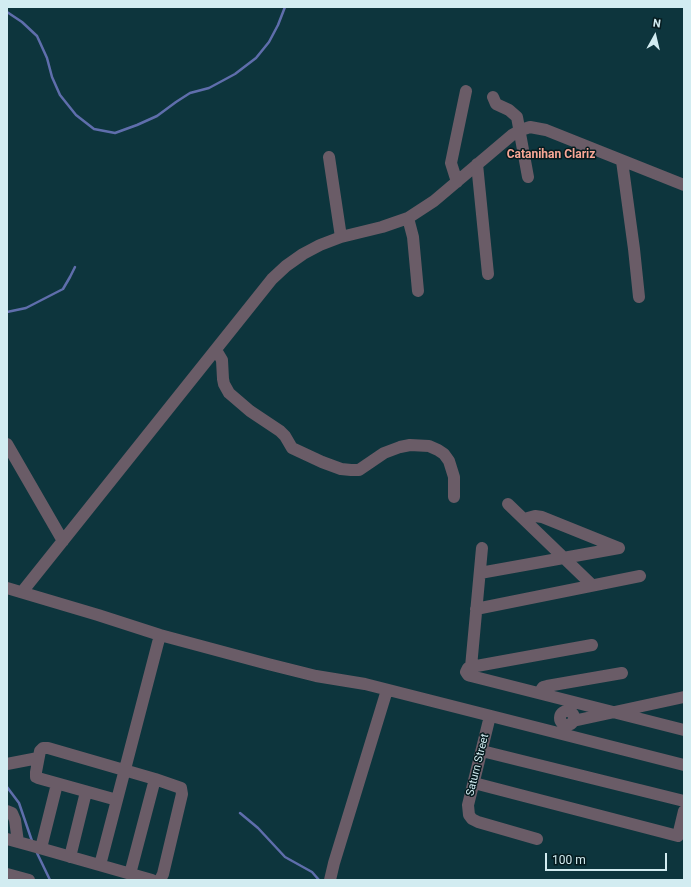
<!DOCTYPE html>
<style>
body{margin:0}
#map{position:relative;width:691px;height:887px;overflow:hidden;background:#0d353d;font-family:Roboto,sans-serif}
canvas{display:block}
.frame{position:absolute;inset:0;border:8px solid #d2ecf1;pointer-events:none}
.north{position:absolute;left:635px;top:16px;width:40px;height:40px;-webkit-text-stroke:3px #061b1f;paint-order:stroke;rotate:8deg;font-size:11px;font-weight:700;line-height:16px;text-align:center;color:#d2ecf1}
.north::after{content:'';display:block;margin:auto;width:14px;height:18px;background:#d2ecf1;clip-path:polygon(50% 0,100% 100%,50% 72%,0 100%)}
.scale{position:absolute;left:545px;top:853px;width:122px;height:18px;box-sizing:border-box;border:2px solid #d2ecf1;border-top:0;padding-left:5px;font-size:12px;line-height:14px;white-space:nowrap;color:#d2ecf1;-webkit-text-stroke:3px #061b1f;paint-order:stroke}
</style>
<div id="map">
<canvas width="691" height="887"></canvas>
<div class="frame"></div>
<div class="north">N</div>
<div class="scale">100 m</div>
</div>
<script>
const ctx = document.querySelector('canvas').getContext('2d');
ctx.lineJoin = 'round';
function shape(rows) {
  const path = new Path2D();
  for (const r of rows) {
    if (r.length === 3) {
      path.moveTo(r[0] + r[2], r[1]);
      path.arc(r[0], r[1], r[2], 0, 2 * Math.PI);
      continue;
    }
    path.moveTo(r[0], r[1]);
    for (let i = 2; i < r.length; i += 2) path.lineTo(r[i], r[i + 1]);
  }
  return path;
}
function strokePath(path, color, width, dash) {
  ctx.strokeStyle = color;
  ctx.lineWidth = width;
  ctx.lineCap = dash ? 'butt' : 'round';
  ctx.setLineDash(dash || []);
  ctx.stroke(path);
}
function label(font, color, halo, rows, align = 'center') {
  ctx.font = font + ' Roboto,sans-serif';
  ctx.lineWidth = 3;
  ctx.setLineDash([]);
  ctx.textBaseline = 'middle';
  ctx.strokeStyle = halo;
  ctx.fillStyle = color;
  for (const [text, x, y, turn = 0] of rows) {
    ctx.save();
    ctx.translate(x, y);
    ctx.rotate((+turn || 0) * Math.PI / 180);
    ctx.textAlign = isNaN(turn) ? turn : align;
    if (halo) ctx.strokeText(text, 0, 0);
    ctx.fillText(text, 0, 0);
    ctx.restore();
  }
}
const stream = shape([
 [7,12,22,22,37,36,47,58,52,77,60,95,76,115,94,129,115,133,137,125,157,116,176,102,190,93,209,88,235,74,256,58,269,42,278,25,285,7],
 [7,312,26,308,63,289,70,277,75,267],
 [7,787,19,803,32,841],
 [240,813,258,828,285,857,312,872,319,880],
 [37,853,50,880]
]);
const minor = shape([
 [493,97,496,104,509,110,517,117,528,177],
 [329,157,341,237],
 [622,161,634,249,639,297],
 [477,164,488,274],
 [457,182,451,163,466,91],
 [408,218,413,237,418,291],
 [216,350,222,360,223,379,224,384,229,393,250,411,280,431,285,436,292,448,322,462,341,469,351,470,359,470,384,453,400,447,410,445,429,446,438,450,444,454,449,461,454,477,454,497],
 [7,444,63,541],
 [508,504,592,585],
 [524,519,535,516,542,517,619,548],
 [480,573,619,548],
 [7,588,98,615,160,635,268,664,316,676,365,684,684,765],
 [22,592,272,279,286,266,303,254,320,245,341,237,382,227,408,218,434,201,512,135,521,130,530,127,546,130,684,185],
 [476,609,640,576],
 [592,645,471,667,468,668,466,672,468,675,471,676,684,730],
 [471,667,482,548],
 [539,693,543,687,547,686,622,673],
 [567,718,7],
 [490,716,468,805,469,815,472,819,478,822,537,839],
 [573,721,684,697],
 [482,751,684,801],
 [7,764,38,758],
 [474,783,678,836,684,811],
 [117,800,38,778,36,777,36,772,40,751,43,748,48,748,155,779,181,788,182,794,163,874,160,880],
 [7,811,12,813,15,820,18,842],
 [7,839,29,845,152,880],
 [41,848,57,784],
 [70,857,86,792],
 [100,865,160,635],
 [7,874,29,880],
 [130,874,155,779],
 [330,880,334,863,387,690]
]);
const streetNames = [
 ["Saturn Street",478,765,-76]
];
const neighbourhoodNames = [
 ["Catanihan Clariz",551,155]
];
strokePath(stream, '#5f6eac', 2.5);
strokePath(minor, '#6a5c67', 12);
label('11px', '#d2ecf1', '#061b1f', streetNames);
label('bold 12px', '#f8a796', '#061b1f', neighbourhoodNames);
</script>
